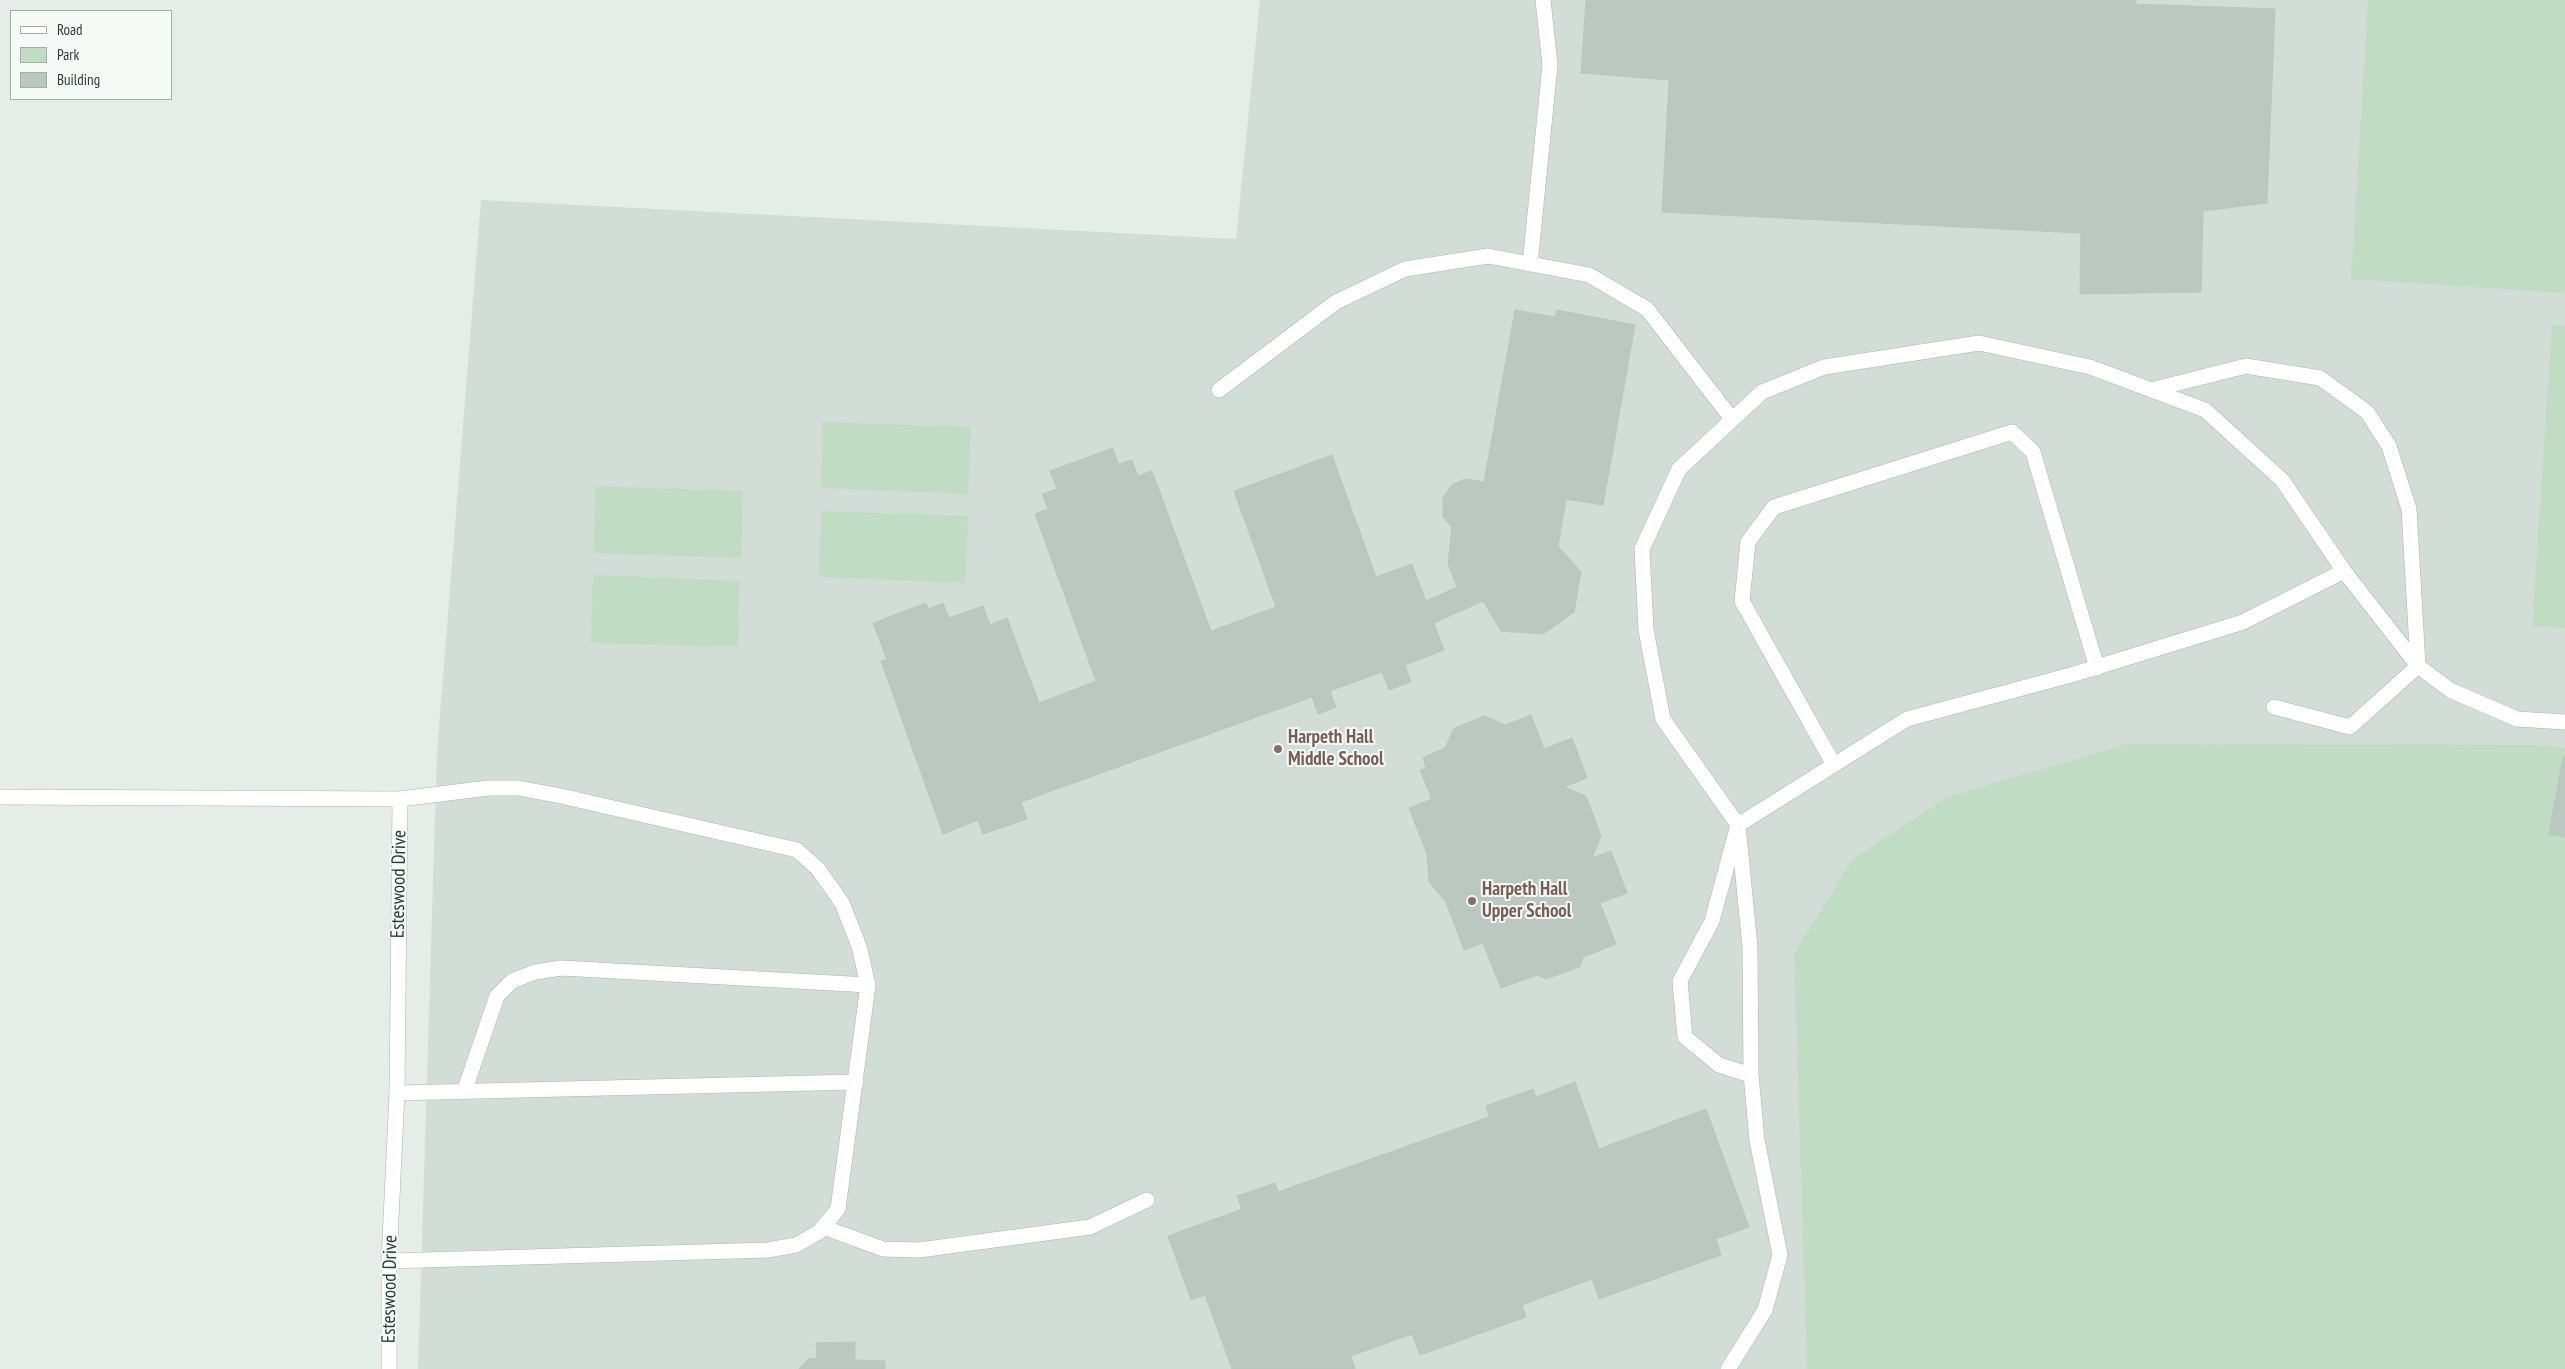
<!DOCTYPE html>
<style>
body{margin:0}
#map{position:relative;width:2565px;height:1369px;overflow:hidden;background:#e5ede9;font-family:"PT Sans Narrow",sans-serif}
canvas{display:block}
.legend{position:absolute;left:10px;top:10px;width:162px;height:90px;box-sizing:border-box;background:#f5faf7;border:1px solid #a2afa9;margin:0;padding:6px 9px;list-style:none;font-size:15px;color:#253e34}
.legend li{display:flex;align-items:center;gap:10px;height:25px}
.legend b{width:25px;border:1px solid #a2afa9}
</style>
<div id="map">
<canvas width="2565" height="1369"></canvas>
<ul class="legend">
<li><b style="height:6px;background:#fff"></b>Road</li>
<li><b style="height:14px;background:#c0ddc4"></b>Park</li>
<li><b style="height:14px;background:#bac8c1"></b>Building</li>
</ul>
</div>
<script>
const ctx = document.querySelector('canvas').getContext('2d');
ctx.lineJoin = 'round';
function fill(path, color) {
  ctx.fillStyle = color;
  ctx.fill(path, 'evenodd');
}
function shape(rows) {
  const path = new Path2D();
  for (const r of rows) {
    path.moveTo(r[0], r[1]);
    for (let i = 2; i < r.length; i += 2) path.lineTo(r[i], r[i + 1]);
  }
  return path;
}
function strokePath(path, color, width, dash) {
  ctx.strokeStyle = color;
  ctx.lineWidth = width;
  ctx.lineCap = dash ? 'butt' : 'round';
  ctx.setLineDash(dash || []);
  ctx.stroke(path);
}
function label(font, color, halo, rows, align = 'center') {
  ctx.font = font + ' "PT Sans Narrow",sans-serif';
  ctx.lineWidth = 4;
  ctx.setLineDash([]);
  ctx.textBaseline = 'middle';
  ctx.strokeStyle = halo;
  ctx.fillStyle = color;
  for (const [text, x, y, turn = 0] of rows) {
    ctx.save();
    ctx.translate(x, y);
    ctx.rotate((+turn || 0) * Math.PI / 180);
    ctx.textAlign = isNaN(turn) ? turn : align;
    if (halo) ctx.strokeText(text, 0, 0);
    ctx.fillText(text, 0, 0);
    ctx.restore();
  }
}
const built = shape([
 [1260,0,2565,0,2565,1369,418,1369,437,752,481,200,1236,239]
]);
const green = shape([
 [2368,0,2565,0,2565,293,2351,279],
 [2552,325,2565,326,2565,628,2532,626],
 [823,422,971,427,968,494,821,488],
 [596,486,743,491,741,558,593,553],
 [821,511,968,516,966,583,819,577],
 [593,575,740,581,738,647,591,643],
 [2126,744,2538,745,2565,748,2565,1369,1807,1369,1794,953,1853,859,1947,797]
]);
const building = shape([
 [1586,0,2136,0,2135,4,2275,9,2267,203,2203,211,2201,292,2080,294,2081,233,1662,212,1669,80,1581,73,1586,0],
 [1515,310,1555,317,1557,310,1635,325,1603,505,1566,499,1558,546,1581,572,1574,612,1543,634,1501,631,1483,601,1434,623,1426,601,1457,587,1448,564,1452,527,1443,517,1443,497,1453,484,1466,479,1484,482,1515,310],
 [1113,448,1118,464,1132,460,1138,476,1152,471,1211,631,1276,607,1234,491,1332,455,1376,577,1412,564,1444,650,1405,665,1411,682,1389,690,1382,672,1330,691,1336,707,1318,714,1312,697,1021,802,1027,819,983,834,978,820,943,834,881,661,887,660,873,623,926,603,928,609,943,603,949,618,983,606,990,625,1007,618,1039,703,1096,681,1035,514,1048,509,1042,494,1057,489,1050,471,1113,448],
 [1531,715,1544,749,1572,738,1587,778,1564,787,1586,796,1601,836,1592,858,1611,851,1627,893,1600,903,1616,944,1583,957,1580,967,1546,979,1538,975,1501,988,1483,943,1464,950,1446,902,1429,882,1427,854,1409,808,1432,799,1420,770,1426,768,1423,758,1445,748,1454,728,1485,716,1505,725,1531,715],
 [2563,757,2565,757,2565,837,2549,834,2563,757],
 [1575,1082,1599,1149,1706,1109,1749,1227,1716,1239,1721,1255,1599,1299,1592,1279,1522,1305,1526,1317,1420,1355,1412,1334,1351,1356,1355,1369,1232,1369,1205,1295,1191,1300,1168,1236,1242,1209,1237,1196,1275,1183,1278,1192,1489,1117,1486,1106,1533,1089,1536,1097,1575,1082],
 [855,1342,855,1360,885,1361,885,1369,799,1369,809,1358,817,1359,816,1343,855,1342]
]);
const lane = shape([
 [1530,264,1550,65,1543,0],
 [1219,390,1336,302,1405,269,1488,256,1589,275,1647,309,1732,419],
 [2151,390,2246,366,2320,378,2367,412,2389,446,2409,509,2418,666,2350,727,2274,707],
 [1834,765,1742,601,1748,542,1774,507,2012,432,2033,452,2097,668],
 [1751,1075,1719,1065,1685,1037,1680,981,1712,921,1738,825,1907,719,2071,675,2243,622,2344,571],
 [464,1092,497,996,512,981,535,972,561,968,868,985],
 [397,1093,856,1082],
 [823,1227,883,1249,919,1250,1090,1227,1147,1200],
 [389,1261,768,1250,796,1245,819,1232,838,1209,868,985,859,946,842,903,818,869,797,850,561,796,518,788,488,788,400,799],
 [1728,1369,1765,1310,1780,1255,1757,1140,1751,1075,1750,947,1738,825,1663,719,1646,630,1642,549,1679,469,1762,392,1824,367,1979,343,2090,367,2205,410,2282,480,2344,571,2418,666,2450,690,2517,719,2565,722]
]);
const street = shape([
 [0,797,400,799,397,1093,389,1261,389,1369]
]);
const markers = [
 [1278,749,5,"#8d6e63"],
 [1472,901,5,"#8d6e63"]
];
const educationNames = [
 ["Harpeth Hall",1288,738],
 ["Middle School",1288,760],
 ["Harpeth Hall",1482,890],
 ["Upper School",1482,912]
];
const streetNames = [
 ["Esteswood Drive",399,884,-89],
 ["Esteswood Drive",390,1289,-89]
];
fill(built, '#d3ddd7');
fill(green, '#c0ddc4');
fill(building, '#bac8c1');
strokePath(building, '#b8c7bf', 1);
strokePath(lane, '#a8b5af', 16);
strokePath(street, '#a8b5af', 16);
strokePath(lane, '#fff', 15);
strokePath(street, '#fff', 15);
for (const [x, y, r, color] of markers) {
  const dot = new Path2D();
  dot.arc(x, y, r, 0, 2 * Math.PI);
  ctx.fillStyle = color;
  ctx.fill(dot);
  strokePath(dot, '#f5faf7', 2);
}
label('bold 19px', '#785e54', '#f5faf7', educationNames, 'left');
label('19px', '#253e34', '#f5faf7', streetNames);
</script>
